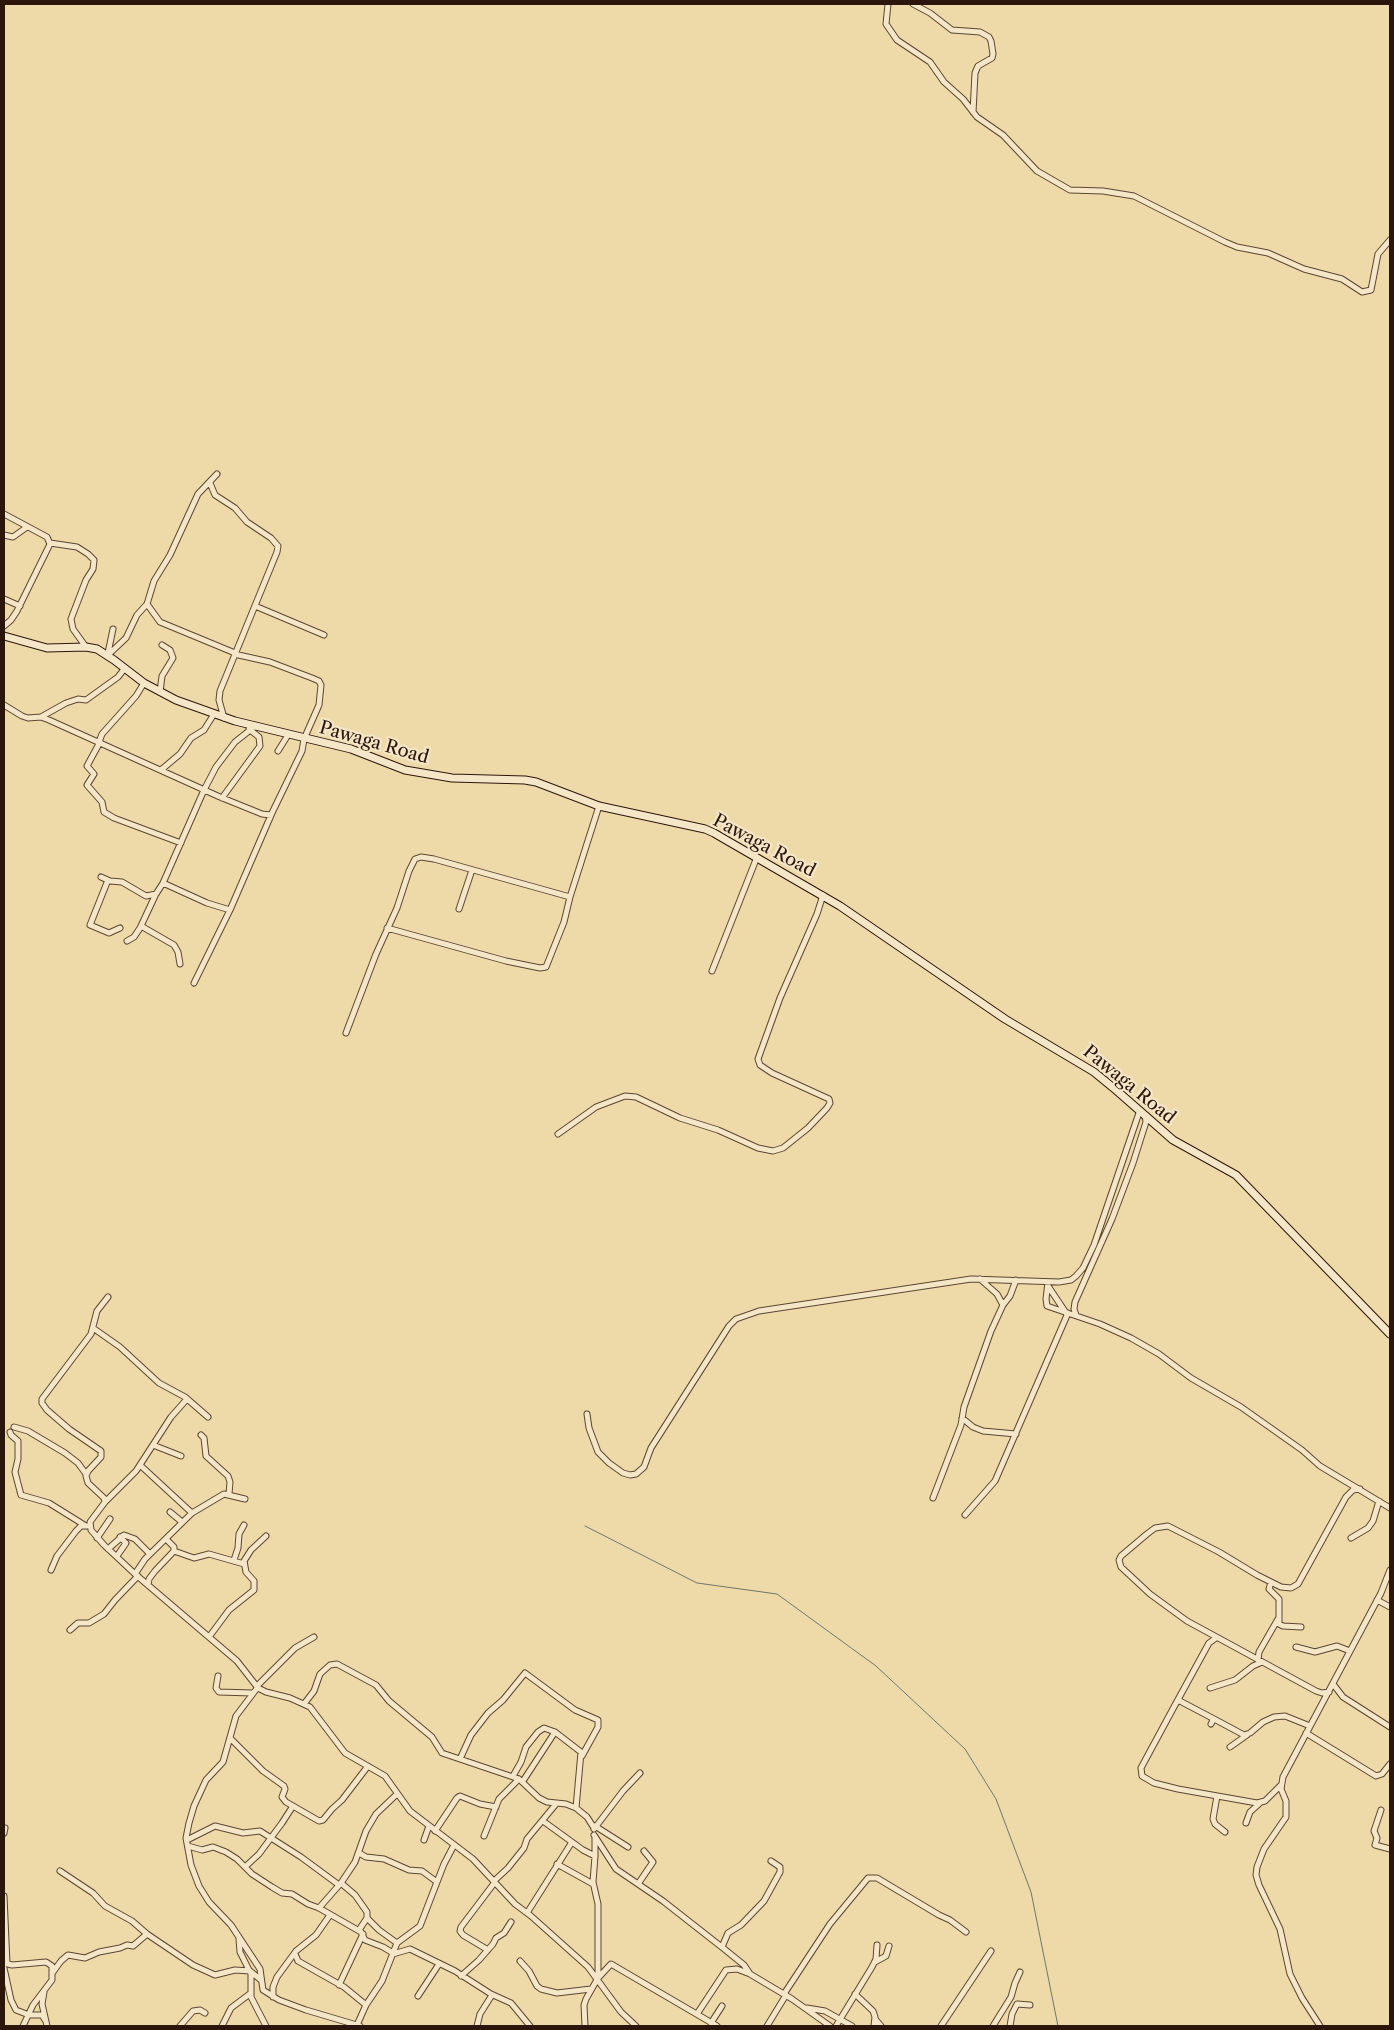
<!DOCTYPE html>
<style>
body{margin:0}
#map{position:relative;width:1394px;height:2030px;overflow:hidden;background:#eed9a8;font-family:"Libre Caslon Text",serif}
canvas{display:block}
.frame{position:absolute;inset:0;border:5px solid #2c150a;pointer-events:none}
</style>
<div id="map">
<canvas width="1394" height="2030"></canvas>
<div class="frame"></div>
</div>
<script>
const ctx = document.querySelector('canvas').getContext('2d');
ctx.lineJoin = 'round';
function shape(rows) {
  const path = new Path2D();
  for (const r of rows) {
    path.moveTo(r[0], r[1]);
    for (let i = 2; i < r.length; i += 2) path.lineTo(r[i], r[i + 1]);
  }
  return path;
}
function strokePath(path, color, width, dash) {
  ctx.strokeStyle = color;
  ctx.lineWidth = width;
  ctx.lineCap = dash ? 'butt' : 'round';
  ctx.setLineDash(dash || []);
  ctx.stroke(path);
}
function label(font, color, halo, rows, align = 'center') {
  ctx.font = font + ' "Libre Caslon Text",serif';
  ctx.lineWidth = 4.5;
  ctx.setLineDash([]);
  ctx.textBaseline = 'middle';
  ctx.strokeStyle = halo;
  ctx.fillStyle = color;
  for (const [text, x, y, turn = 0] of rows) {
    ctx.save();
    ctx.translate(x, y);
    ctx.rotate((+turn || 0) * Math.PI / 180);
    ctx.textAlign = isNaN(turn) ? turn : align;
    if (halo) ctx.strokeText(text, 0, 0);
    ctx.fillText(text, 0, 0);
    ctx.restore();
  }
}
const stream = shape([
 [585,1526,697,1583,777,1594,876,1666,965,1749,996,1799,1031,1892,1058,2026]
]);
const minor = shape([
 [888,4,886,24,897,40,930,62,944,82,963,99,977,117,1003,135,1037,171,1070,190,1103,191,1134,196,1225,242,1237,247,1268,253,1304,269,1342,279,1362,292,1371,290,1378,254,1390,240],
 [913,4,930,13,952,30,980,32,989,37,991,41,993,54,992,58,978,66,975,73,973,112],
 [217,474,198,494,170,555,154,581,147,604,160,622,235,653],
 [210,483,215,495,235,508,247,522,271,538,278,546,277,552,220,691,219,700,224,718],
 [4,514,47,537,50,544,17,611,11,620,4,626],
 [4,535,13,537,27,527],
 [50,543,77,547,88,554,94,560,93,569,86,580,71,619,73,629,86,647],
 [4,599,20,606],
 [255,606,324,635],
 [108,653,113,629],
 [108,655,126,638,137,615,147,604],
 [160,692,162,676,173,658,170,650,162,645],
 [4,705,22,716,28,718,41,717,49,720,220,797,262,814,271,815,302,751,304,739,319,705,321,685,319,681,312,678,270,662,234,654],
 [41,717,66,703,78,699,86,700,118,677,125,668],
 [99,742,102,734,136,696,144,683],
 [100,742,87,766,94,774,87,785,102,802,104,812,114,818,181,843],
 [278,751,288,735],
 [161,770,180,754,191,738,204,730,214,714],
 [222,798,260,746,259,737,249,729],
 [101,877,110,881,122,882,146,896,156,894,163,883,204,790,216,767,235,742,254,727],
 [108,880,90,925,109,933,120,928],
 [163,883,207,903,230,910],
 [459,909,472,870],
 [141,926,174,945,178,952,180,964],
 [387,928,506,961,540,968,546,967,564,922,570,897,599,806],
 [127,941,134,937,140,928,155,896],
 [712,971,757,857],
 [194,983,230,910,272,813],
 [346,1033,376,954,397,908,409,871,415,859,421,857,434,859,570,897],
 [558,1134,596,1107,625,1096,636,1097,680,1118,718,1130,758,1148,773,1151,783,1148,808,1128,827,1108,830,1103,829,1099,772,1073,760,1065,758,1059,780,998,817,914,823,895],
 [980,1279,997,1294,1003,1305],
 [1048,1282,1046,1299,1047,1306,1100,1324,1131,1338,1159,1354,1191,1378,1241,1407,1302,1450,1320,1466,1390,1508],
 [1048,1286,1066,1313],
 [108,1297,97,1311,91,1334,42,1399,42,1403,47,1410,69,1429,101,1451,101,1457,88,1471,86,1476,88,1483,104,1498,105,1502,90,1522,91,1530,104,1545,135,1574,237,1661,258,1688,266,1692,290,1698,310,1707,345,1753,385,1776,410,1811,473,1859,515,1904,531,1916,588,1967,621,2012,636,2026],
 [1076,1315,1074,1309,1075,1302,1112,1219,1133,1163,1146,1122,1145,1115],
 [93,1328,120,1347,159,1383,185,1397,208,1417],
 [587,1414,589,1428,598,1452,609,1463,623,1473,630,1475,636,1474,644,1467,651,1448,729,1326,736,1319,759,1311,971,1279,1059,1282,1071,1280,1076,1276,1083,1268,1094,1245,1140,1110],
 [962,1418,973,1427,983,1431,1016,1434],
 [14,1427,28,1431,65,1453,78,1463,86,1474],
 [10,1432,11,1435,18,1441,18,1459,15,1472,21,1495,49,1503,86,1526],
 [201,1435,204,1438,206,1456,228,1476,230,1482,229,1494],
 [153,1445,181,1456],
 [140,1465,192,1513],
 [933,1498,961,1425,964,1407,991,1331,1003,1305,1010,1296,1016,1280],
 [105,1502,136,1471,171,1417,187,1399],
 [170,1512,182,1522],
 [965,1515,995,1481,1068,1313],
 [97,1538,110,1519],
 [1351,1538,1368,1528,1373,1521,1379,1501],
 [108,1549,124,1535,135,1539,150,1554],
 [174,1551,194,1558,209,1554,244,1564],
 [117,1556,126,1543,120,1537],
 [234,1560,238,1548,239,1534,244,1525],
 [51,1570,57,1556,76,1531,81,1526,87,1526],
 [135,1574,145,1559,192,1513,224,1494,245,1499],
 [1271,1582,1269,1589,1279,1599,1279,1624,1283,1626,1301,1627],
 [148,1585,149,1579,155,1571,174,1551,174,1547,166,1539],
 [1377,1600,1390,1607],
 [70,1630,78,1623,89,1623,104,1614,115,1600,138,1576],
 [209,1637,229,1610,254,1590,254,1581,246,1572,244,1561,251,1550,266,1536],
 [1216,1638,1209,1643,1175,1705,1141,1768,1142,1776,1154,1783,1178,1789,1257,1803,1265,1801,1281,1785],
 [1296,1647,1315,1652,1337,1646,1350,1651],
 [1258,1660,1259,1652,1278,1619],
 [218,1676,216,1688,219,1692,252,1693],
 [1333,1684,1343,1697,1390,1727],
 [257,1686,295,1648,314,1637],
 [258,1687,236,1716,223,1762,206,1780,194,1806,189,1823,186,1838,191,1865,199,1886,209,1902,231,1925,260,1969,263,1990,279,2000,306,2010,360,2026],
 [1210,1688,1235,1680,1253,1666,1262,1662],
 [1329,1692,1322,1693,1316,1691,1187,1621,1150,1594,1121,1567,1119,1560,1121,1556,1147,1534,1155,1528,1168,1526,1219,1552,1257,1575,1281,1587,1291,1588,1298,1584,1346,1497,1353,1490,1360,1489],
 [1178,1700,1216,1720],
 [304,1704,314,1691,320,1674,330,1665,337,1664,376,1685,389,1701,432,1737,442,1753,519,1779,539,1798,547,1802,566,1804,576,1808,587,1817,594,1828],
 [1211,1724,1213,1720,1216,1720,1244,1735,1250,1733,1263,1722,1274,1717,1285,1716,1310,1726],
 [1306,1733,1376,1776,1382,1774,1390,1764],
 [230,1738,263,1771,284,1786,285,1789,282,1797,286,1802,319,1821,323,1820,332,1809,342,1800,368,1766],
 [1230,1747,1247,1735],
 [460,1759,471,1735,488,1713,503,1700,525,1673,575,1710,598,1720,598,1727,582,1756],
 [513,1776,521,1762,526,1747,538,1732,544,1728,555,1732,581,1752,576,1808],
 [523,1781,555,1732],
 [1217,1796,1213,1819,1215,1824,1225,1832],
 [1381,1810,1374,1831,1377,1838,1375,1845,1390,1849],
 [543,1821,583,1850,595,1856],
 [1246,1823,1250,1812,1260,1803],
 [595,1826,628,1847],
 [594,1829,623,1791,640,1773],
 [435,1831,457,1798,460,1796,480,1804,496,1807],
 [4,1833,5,1828],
 [594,1835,616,1869,663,1901,723,1948,744,1965,750,1974,792,1999,830,2026],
 [484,1836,499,1799,519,1779],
 [595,1837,595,1856,593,1882,598,1904,598,1978],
 [187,1840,215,1826,243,1833,260,1831,301,1857,339,1885],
 [424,1840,429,1826],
 [188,1846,202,1850,213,1847,226,1852,237,1859,252,1874,272,1887,282,1893,292,1894,308,1904,319,1908,361,1932,365,1940,383,1947,393,1953],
 [359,1853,366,1857,384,1859,409,1870,422,1871,437,1882],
 [557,1864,593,1884],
 [245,1867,259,1854,282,1823,293,1806],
 [60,1871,93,1893,105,1906,132,1921,147,1934,193,1965,215,1975,235,1970,250,1971,261,1980],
 [494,1881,508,1868,524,1848,527,1839,556,1804],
 [341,1883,355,1895,367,1912,367,1918,359,1930],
 [638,1884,653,1862,644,1851],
 [4,1896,7,1964],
 [319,1908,341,1883,355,1862,366,1831,376,1814,397,1794],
 [527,1913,572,1842],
 [367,1918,379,1930,397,1943],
 [239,1939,240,1952,251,1974,251,1997,266,2026],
 [722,1947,728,1933,741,1925,764,1901,780,1872,780,1867,771,1861],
 [488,1950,463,1935,460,1931,461,1927,495,1882],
 [295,1954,298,1961,344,1987,366,2005],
 [393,1954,410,1949,455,1971,491,1994,511,2003,530,2026],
 [520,1961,529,1971,537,1986,541,1989,557,1993,591,1989],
 [875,1962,886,1956,889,1946],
 [4,1963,12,1965,46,1962,52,1966,52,1980,33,2005,23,2026],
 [4,1968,11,2000,16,2010,29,2015,42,2015,45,2020],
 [53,1972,61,1961,68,1955,85,1958,99,1952,120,1948,127,1945,133,1946,147,1934],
 [461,1976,479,1960,493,1944,496,1938,504,1933,511,1922],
 [339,1985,363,1934],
 [44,1992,42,2004,47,2026],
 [784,1994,830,1924,868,1878,877,1878,939,1915,950,1920,966,1932],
 [855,1994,873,2011,875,2017,874,2026],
 [418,1996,439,1964],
 [273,1997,273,1987,277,1977,296,1951,316,1935,330,1915],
 [807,2008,825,2011,852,2026],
 [697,2014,726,1970,737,1969,750,1974],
 [875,2019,881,2026],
 [711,2023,722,2006],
 [357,2025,366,2005,382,1981,397,1943,420,1926,444,1864,454,1845],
 [180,2026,193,2011,200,2010,205,2013],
 [222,2026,231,2008,251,1993],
 [477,2026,480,2014,492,1995],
 [585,2026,584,2005,586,1999,598,1978,611,1964,717,2026],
 [767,2026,786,1995],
 [836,2026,872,1967,876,1959,877,1945],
 [941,2026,991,1951],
 [993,2026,1011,1997,1015,1983,1020,1972],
 [1010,2026,1012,2014,1017,2004,1030,2005],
 [1320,2026,1302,1998,1290,1974,1280,1929,1259,1885,1256,1875,1257,1867,1264,1849,1286,1817,1286,1801,1281,1789,1283,1777,1381,1593,1390,1570]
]);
const secondary = shape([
 [4,636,47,648,86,647,97,649,114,660,144,683,176,700,235,721,351,749,405,770,452,778,525,780,536,782,599,806,705,829,714,833,840,906,1005,1019,1094,1072,1116,1090,1173,1140,1236,1175,1390,1334]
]);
const streetNames = [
 ["Pawaga Road",374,743,16],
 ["Pawaga Road",764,846,28],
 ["Pawaga Road",1129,1085,39]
];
strokePath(stream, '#6f776d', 1);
strokePath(minor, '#5c4632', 7);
strokePath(secondary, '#2c150a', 9);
strokePath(minor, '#f4e6c6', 5);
strokePath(secondary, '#f4e6c6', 7);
label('18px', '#2c150a', '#f4e6c6', streetNames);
</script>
